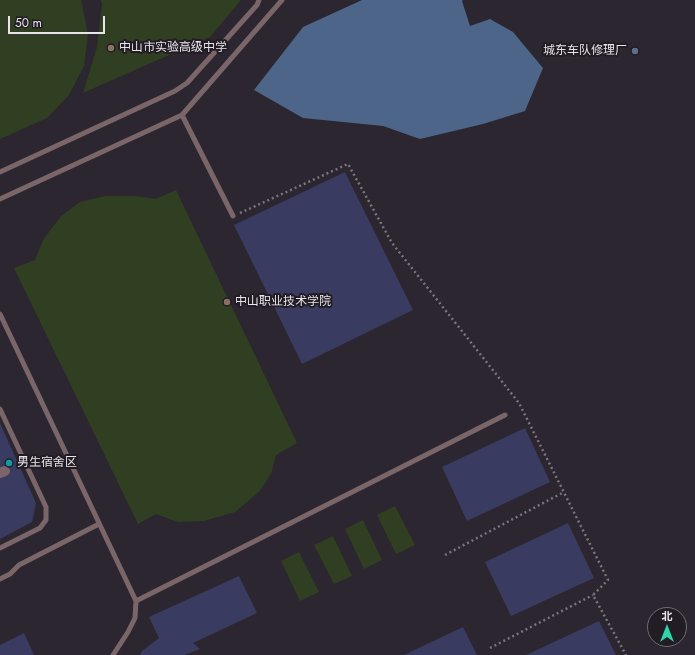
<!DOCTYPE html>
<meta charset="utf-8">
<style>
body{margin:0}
#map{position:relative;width:695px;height:655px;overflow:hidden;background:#2b262f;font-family:Jost,"Noto Sans SC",sans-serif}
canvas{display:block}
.north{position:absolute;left:647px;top:607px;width:40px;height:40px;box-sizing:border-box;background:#221c25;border:1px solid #716c74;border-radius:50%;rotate:0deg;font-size:11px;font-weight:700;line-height:16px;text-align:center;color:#e7e4ea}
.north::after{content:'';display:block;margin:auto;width:14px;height:18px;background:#2ed4aa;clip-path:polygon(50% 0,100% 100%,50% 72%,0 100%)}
.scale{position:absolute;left:8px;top:16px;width:97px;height:18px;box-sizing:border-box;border:2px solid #e7e4ea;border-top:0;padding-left:5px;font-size:12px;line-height:14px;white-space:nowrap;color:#e7e4ea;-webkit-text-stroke:3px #221c25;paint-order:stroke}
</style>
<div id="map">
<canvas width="695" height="655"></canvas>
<div class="north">北</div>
<div class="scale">50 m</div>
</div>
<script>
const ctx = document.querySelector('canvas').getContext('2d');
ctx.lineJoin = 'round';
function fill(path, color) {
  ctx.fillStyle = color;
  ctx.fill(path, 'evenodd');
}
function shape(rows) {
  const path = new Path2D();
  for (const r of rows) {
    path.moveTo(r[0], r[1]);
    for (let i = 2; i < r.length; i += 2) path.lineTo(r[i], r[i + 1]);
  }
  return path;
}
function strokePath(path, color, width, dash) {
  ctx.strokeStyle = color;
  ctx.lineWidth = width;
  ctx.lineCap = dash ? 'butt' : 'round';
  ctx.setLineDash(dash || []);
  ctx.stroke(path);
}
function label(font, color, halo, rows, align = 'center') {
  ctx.font = font + ' Jost,"Noto Sans SC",sans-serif';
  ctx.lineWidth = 4;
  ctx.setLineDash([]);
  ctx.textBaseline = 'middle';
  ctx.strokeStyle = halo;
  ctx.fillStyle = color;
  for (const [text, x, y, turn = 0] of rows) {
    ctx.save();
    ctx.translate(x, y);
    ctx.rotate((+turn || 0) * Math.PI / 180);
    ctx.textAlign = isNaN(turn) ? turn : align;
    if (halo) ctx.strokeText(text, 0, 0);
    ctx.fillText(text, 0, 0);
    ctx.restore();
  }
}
const green = shape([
 [0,0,81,0,88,34,84,66,69,95,47,118,0,139],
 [101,0,241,0,210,37,83,93,97,47,102,4],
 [176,190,297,443,276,455,271,474,260,491,235,512,204,521,178,522,156,514,138,524,14,268,35,260,43,240,61,216,80,202,105,196,135,196,156,199],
 [395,506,415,545,396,554,377,515],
 [363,520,382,560,364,569,345,529],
 [333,536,352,576,334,584,314,545],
 [299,552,319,592,300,601,281,561]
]);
const water = shape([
 [362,0,463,0,462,1,470,26,490,19,513,32,543,68,525,111,483,124,420,139,383,126,303,118,254,90,303,27]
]);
const building = shape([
 [345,172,413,310,302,364,234,225],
 [0,423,36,503,32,522,0,539],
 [525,428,550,482,467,521,442,467],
 [568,523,594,578,511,616,485,562],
 [239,576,257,613,193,643,200,649,185,655,140,655,142,651,159,638,149,617],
 [599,621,616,655,526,655],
 [463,627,477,655,404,655],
 [24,633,34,655,0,655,0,645]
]);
const path = shape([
 [240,213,348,164,392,243,519,403,608,580,593,595,626,655],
 [445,555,564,492],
 [490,648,593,595]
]);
const lane = shape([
 [182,115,282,0],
 [0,172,175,91,187,83,257,5,259,0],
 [0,199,182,115,233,216],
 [0,314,136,601,135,618,128,632,113,655],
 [0,409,46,507,46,520,40,528,0,548],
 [0,579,10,574,19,565,99,524],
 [136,601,505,415]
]);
const street = shape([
 [0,473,5,471]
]);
const markers = [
 [111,48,4,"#8d6e63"],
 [635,51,4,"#5c6f8a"],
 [227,302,4,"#8d6e63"],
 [9,463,4,"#0f9aa8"]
];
const poiNames = [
 ["中山市实验高级中学",119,48],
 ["城东车队修理厂",627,51,"right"],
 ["中山职业技术学院",235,302],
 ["男生宿舍区",17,463]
];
fill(green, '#303f22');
fill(water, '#4d6588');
fill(building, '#3a3b60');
strokePath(path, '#7a757d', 2.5, [2, 3]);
strokePath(lane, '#7a6569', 5);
strokePath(street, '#7a6569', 10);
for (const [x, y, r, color] of markers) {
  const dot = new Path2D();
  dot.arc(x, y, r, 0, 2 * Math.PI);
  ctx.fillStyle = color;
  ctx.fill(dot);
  strokePath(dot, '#221c25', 1.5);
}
label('12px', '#e7e4ea', '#221c25', poiNames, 'left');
</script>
